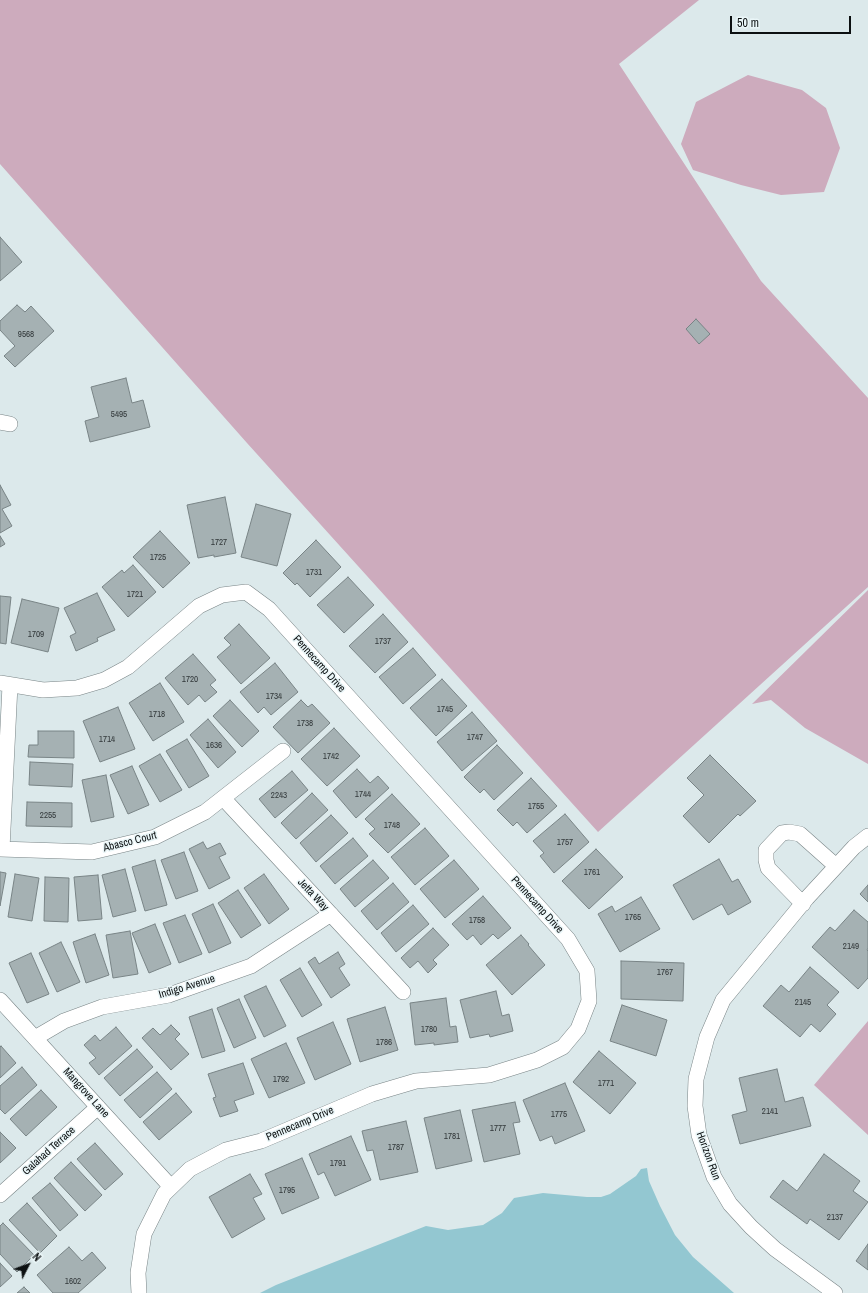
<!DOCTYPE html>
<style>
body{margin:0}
#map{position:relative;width:868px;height:1293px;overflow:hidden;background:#dce9eb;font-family:"Archivo Narrow",sans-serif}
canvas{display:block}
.north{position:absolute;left:8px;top:1245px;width:40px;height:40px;-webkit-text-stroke:3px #eaf6f8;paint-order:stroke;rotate:48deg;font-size:11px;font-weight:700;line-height:16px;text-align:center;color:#0c1011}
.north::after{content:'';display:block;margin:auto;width:14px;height:18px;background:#0c1011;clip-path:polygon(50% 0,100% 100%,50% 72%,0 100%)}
.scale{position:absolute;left:730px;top:16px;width:121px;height:18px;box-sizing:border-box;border:2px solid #0c1011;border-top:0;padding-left:5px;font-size:12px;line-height:14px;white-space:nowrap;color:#0c1011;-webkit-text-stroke:3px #eaf6f8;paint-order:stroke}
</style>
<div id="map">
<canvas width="868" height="1293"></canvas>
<div class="north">N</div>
<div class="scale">50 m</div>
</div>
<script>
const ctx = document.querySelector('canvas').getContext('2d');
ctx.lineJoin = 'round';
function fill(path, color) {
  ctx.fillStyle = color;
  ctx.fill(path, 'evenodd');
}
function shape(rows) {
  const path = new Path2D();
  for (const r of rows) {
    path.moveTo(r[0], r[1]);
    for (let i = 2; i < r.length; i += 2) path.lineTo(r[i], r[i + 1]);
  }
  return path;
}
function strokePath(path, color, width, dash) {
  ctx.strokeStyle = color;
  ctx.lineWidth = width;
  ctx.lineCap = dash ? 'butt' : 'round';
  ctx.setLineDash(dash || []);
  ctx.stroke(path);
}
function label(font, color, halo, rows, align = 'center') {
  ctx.font = font + ' "Archivo Narrow",sans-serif';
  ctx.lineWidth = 3;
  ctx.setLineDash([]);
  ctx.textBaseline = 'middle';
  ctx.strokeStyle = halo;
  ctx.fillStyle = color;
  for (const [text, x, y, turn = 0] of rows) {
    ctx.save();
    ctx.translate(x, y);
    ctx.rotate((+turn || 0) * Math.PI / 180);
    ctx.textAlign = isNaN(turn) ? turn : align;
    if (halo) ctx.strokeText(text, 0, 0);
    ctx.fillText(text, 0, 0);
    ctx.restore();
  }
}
const green = shape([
 [0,0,699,0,619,64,761,281,868,398,868,587,598,832,247,443,0,164],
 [748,75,802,90,826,108,840,148,824,192,781,195,741,185,693,170,681,144,696,102],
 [868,590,868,764,805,728,771,700,752,704],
 [868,1021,868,1135,814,1085]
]);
const water = shape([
 [647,1168,649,1181,660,1206,675,1235,693,1257,734,1293,260,1293,276,1285,426,1226,448,1230,483,1225,502,1213,514,1198,543,1193,587,1197,601,1197,610,1194,636,1176,641,1169]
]);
const building = shape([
 [0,237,22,262,0,281,0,237],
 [17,305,25,312,31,306,54,331,15,367,4,356,15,346,0,330,0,321,17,305],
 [696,319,710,334,699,344,686,329,696,319],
 [126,378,132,403,143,400,150,427,90,442,85,421,99,417,91,387,126,378],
 [0,485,11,505,2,509,12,526,0,533,0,485],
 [225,497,236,553,214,557,214,555,198,558,187,505,225,497],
 [256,504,291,514,277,566,241,557,256,504],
 [160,531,190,563,163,588,133,557,160,531],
 [0,536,5,544,0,547,0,536],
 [316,540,341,567,310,597,297,583,295,585,283,573,316,540],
 [133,565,156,592,128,617,102,587,122,570,124,573,133,565],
 [348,577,374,605,344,633,317,605,348,577],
 [97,593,115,630,97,638,98,641,76,651,70,636,76,633,64,608,97,593],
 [0,596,11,597,6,644,0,643,0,596],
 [22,599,59,608,48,652,11,643,22,599],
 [383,614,408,642,375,673,349,646,383,614],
 [239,624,270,658,241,684,217,657,231,645,224,638,239,624],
 [413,648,436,675,403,704,379,677,413,648],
 [193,654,216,680,210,685,217,692,205,702,199,695,188,705,165,678,193,654],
 [275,663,298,692,271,715,264,707,258,713,240,692,275,663],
 [442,679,467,706,436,736,410,708,442,679],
 [160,683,184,722,153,741,129,703,160,683],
 [230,700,259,731,242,747,213,716,230,700],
 [301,700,308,707,312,704,330,723,298,753,273,727,301,700],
 [118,707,135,749,100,762,83,721,118,707],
 [472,712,497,741,462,771,437,742,472,712],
 [208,719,236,752,218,768,190,735,208,719],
 [334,728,360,756,327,786,301,759,334,728],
 [38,731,74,731,74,758,28,757,29,745,38,745,38,731],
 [187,739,209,776,189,788,166,751,187,739],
 [497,745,523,773,494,800,484,789,480,793,464,777,497,745],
 [160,754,182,790,160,802,139,766,160,754],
 [710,755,756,801,740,816,738,814,709,843,683,816,704,795,687,778,710,755],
 [30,762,73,764,72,787,29,785,30,762],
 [132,766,149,805,128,814,110,775,132,766],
 [357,769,370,783,378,776,389,788,356,818,333,791,357,769],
 [292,771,308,790,275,818,259,799,292,771],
 [106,775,114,817,91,822,82,780,106,775],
 [531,778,557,806,527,833,517,822,513,826,497,810,531,778],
 [312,793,328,810,296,839,281,823,312,793],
 [392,794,420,824,388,853,369,834,375,829,365,819,392,794],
 [27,802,72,803,72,827,26,826,27,802],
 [565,814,589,842,554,873,540,856,544,853,533,841,565,814],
 [331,815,348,833,316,862,300,843,331,815],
 [425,828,449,856,415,885,391,857,425,828],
 [353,838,368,856,335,884,320,866,353,838],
 [203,842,207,849,220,843,226,854,219,857,230,878,209,889,189,849,203,842],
 [596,849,623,877,589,909,562,881,596,849],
 [184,852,198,891,176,899,161,860,184,852],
 [719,859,732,882,738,879,751,902,728,915,722,904,693,920,673,885,719,859],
 [155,860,167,905,145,911,132,867,155,860],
 [373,860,389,878,355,907,340,889,373,860],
 [454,860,479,889,445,918,420,889,454,860],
 [125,869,136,911,113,917,102,875,125,869],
 [0,872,6,873,0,906,0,872],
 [15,874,39,878,32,921,8,917,15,874],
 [264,874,289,909,269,924,244,888,264,874],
 [98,875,102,919,78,921,74,877,98,875],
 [45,877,69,878,68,922,44,921,45,877],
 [393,883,409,902,377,930,361,911,393,883],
 [868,885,868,902,860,894,868,885],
 [238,890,261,925,241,938,218,903,238,890],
 [483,896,511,928,498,939,493,934,481,945,473,935,467,940,452,924,483,896],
 [641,897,660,929,620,952,598,914,612,906,615,912,641,897],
 [213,904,231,943,209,953,192,914,213,904],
 [413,905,429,924,396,952,381,933,413,905],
 [854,910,868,922,868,948,867,950,868,951,868,978,858,989,812,947,830,927,835,931,854,910],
 [185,915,202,954,179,963,163,923,185,915],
 [155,924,171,964,149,973,132,933,155,924],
 [433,928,449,945,433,960,437,964,428,973,418,961,410,968,401,958,433,928],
 [130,931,138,974,113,978,106,935,130,931],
 [95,934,109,975,86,983,73,942,95,934],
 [521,935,529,944,528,945,545,965,512,995,486,965,521,935],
 [61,942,80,982,57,992,39,953,61,942],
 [338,952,345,964,339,968,350,985,331,998,308,962,315,957,319,964,338,952],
 [31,953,49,994,27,1003,9,963,31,953],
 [621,961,684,963,683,1001,621,999,621,961],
 [810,967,839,992,827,1005,836,1014,820,1032,811,1024,800,1037,763,1006,781,985,789,992,810,967],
 [300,968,322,1005,302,1017,280,980,300,968],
 [266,986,286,1026,264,1037,244,996,266,986],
 [496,991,502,1016,509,1014,513,1031,490,1037,489,1034,470,1038,460,1000,496,991],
 [446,998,450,1027,456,1026,458,1042,434,1045,434,1043,415,1045,410,1003,446,998],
 [239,999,256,1038,234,1048,217,1008,239,999],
 [622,1005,667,1020,656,1056,610,1041,622,1005],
 [385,1007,398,1050,360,1062,347,1019,385,1007],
 [212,1009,225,1051,202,1058,189,1017,212,1009],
 [333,1022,351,1064,315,1080,297,1038,333,1022],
 [171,1025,180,1034,175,1039,189,1054,171,1070,142,1038,153,1028,160,1035,171,1025],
 [116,1027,132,1046,99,1075,89,1063,96,1058,84,1045,95,1035,100,1041,116,1027],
 [286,1043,305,1083,269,1098,251,1059,286,1043],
 [1,1046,16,1063,0,1078,0,1047,1,1046],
 [137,1049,153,1067,120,1096,104,1078,137,1049],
 [599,1051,636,1083,610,1114,573,1082,599,1051],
 [243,1063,254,1094,234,1101,238,1111,220,1117,213,1098,216,1097,208,1074,243,1063],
 [22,1067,37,1085,5,1114,0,1109,0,1086,22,1067],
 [777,1069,785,1102,803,1097,811,1126,740,1144,732,1115,747,1111,739,1078,777,1069],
 [157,1072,172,1089,140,1118,124,1100,157,1072],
 [565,1083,585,1131,555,1144,552,1136,540,1141,523,1100,565,1083],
 [41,1090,57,1107,26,1136,10,1119,41,1090],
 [176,1093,192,1112,159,1140,143,1122,176,1093],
 [515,1102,520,1122,513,1123,520,1154,484,1162,472,1110,515,1102],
 [460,1110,472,1161,436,1169,424,1118,460,1110],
 [406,1121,418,1172,380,1180,373,1150,367,1151,362,1131,406,1121],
 [0,1132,16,1148,0,1163,0,1132],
 [351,1136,371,1180,335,1196,324,1172,318,1175,309,1154,351,1136],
 [95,1143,123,1174,105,1190,77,1159,95,1143],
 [824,1154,860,1181,853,1191,868,1202,839,1240,810,1219,807,1224,770,1197,783,1180,797,1191,824,1154],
 [302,1158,319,1198,282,1214,265,1174,302,1158],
 [71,1162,102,1195,85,1211,54,1178,71,1162],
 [250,1174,262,1194,253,1198,265,1219,232,1238,209,1197,250,1174],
 [50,1183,78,1215,60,1231,32,1198,50,1183],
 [27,1203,57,1236,40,1253,9,1220,27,1203],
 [3,1223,34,1255,17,1272,0,1254,0,1226,3,1223],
 [868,1244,868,1270,856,1261,868,1244],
 [69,1247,82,1261,92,1252,106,1268,78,1293,53,1293,37,1275,69,1247],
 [0,1263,12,1276,0,1287,0,1263],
 [24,1287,30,1293,17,1293,24,1287]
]);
const street = shape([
 [0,422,10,424],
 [0,683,43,690,77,688,104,680,128,667,199,606,222,595,246,592,269,609,568,939,587,971,589,1001,578,1029,563,1047,537,1060,489,1075,416,1081,372,1094,261,1141,226,1150,190,1169,164,1194,144,1234,138,1273,139,1293],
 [223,798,403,992],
 [0,849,92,852,155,837,205,812,283,751],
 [2,849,10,685],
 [803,904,768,868,766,860,766,850,782,833,789,832,800,834,836,866],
 [0,1000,171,1187],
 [35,1038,64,1021,102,1007,169,995,251,966,331,914],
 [0,1195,98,1107],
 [835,1293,775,1249,751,1227,730,1204,714,1177,699,1135,695,1106,696,1079,707,1037,723,1000,807,898,854,847,868,836]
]);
const numberNames = [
 ["9568",26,335],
 ["5495",119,415],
 ["1727",219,543],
 ["1725",158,558],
 ["1731",314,573],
 ["1721",135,595],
 ["1709",36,635],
 ["1737",383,642],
 ["1720",190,680],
 ["1734",274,697],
 ["1745",445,710],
 ["1718",157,715],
 ["1738",305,724],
 ["1747",475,738],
 ["1714",107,740],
 ["1636",214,746],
 ["1742",331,757],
 ["1744",363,795],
 ["2243",279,796],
 ["1755",536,807],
 ["2255",48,816],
 ["1748",392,826],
 ["1757",565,843],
 ["1761",592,873],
 ["1765",633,918],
 ["1758",477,921],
 ["2149",851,947],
 ["1767",665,973],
 ["2145",803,1003],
 ["1780",429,1030],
 ["1786",384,1043],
 ["1792",281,1080],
 ["1771",606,1084],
 ["2141",770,1112],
 ["1775",559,1115],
 ["1777",498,1129],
 ["1781",452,1137],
 ["1787",396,1148],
 ["1791",338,1164],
 ["1795",287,1191],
 ["2137",835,1218],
 ["1602",73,1282]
];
const streetNames = [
 ["Pennecamp Drive",319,664,48],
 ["Abasco Court",130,842,-14],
 ["Jetta Way",313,895,47],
 ["Pennecamp Drive",537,905,48],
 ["Indigo Avenue",187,987,-17],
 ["Mangrove Lane",86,1093,48],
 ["Pennecamp Drive",300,1124,-23],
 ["Galahad Terrace",49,1151,-42],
 ["Horizon Run",708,1156,70]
];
fill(green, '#cdabbd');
fill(water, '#93c7d1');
fill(building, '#a5b1b3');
strokePath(building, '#798486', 1);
strokePath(street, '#798486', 16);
strokePath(street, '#fff', 15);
label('9px', '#32383a', null, numberNames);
label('11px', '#0c1011', '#eaf6f8', streetNames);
</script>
